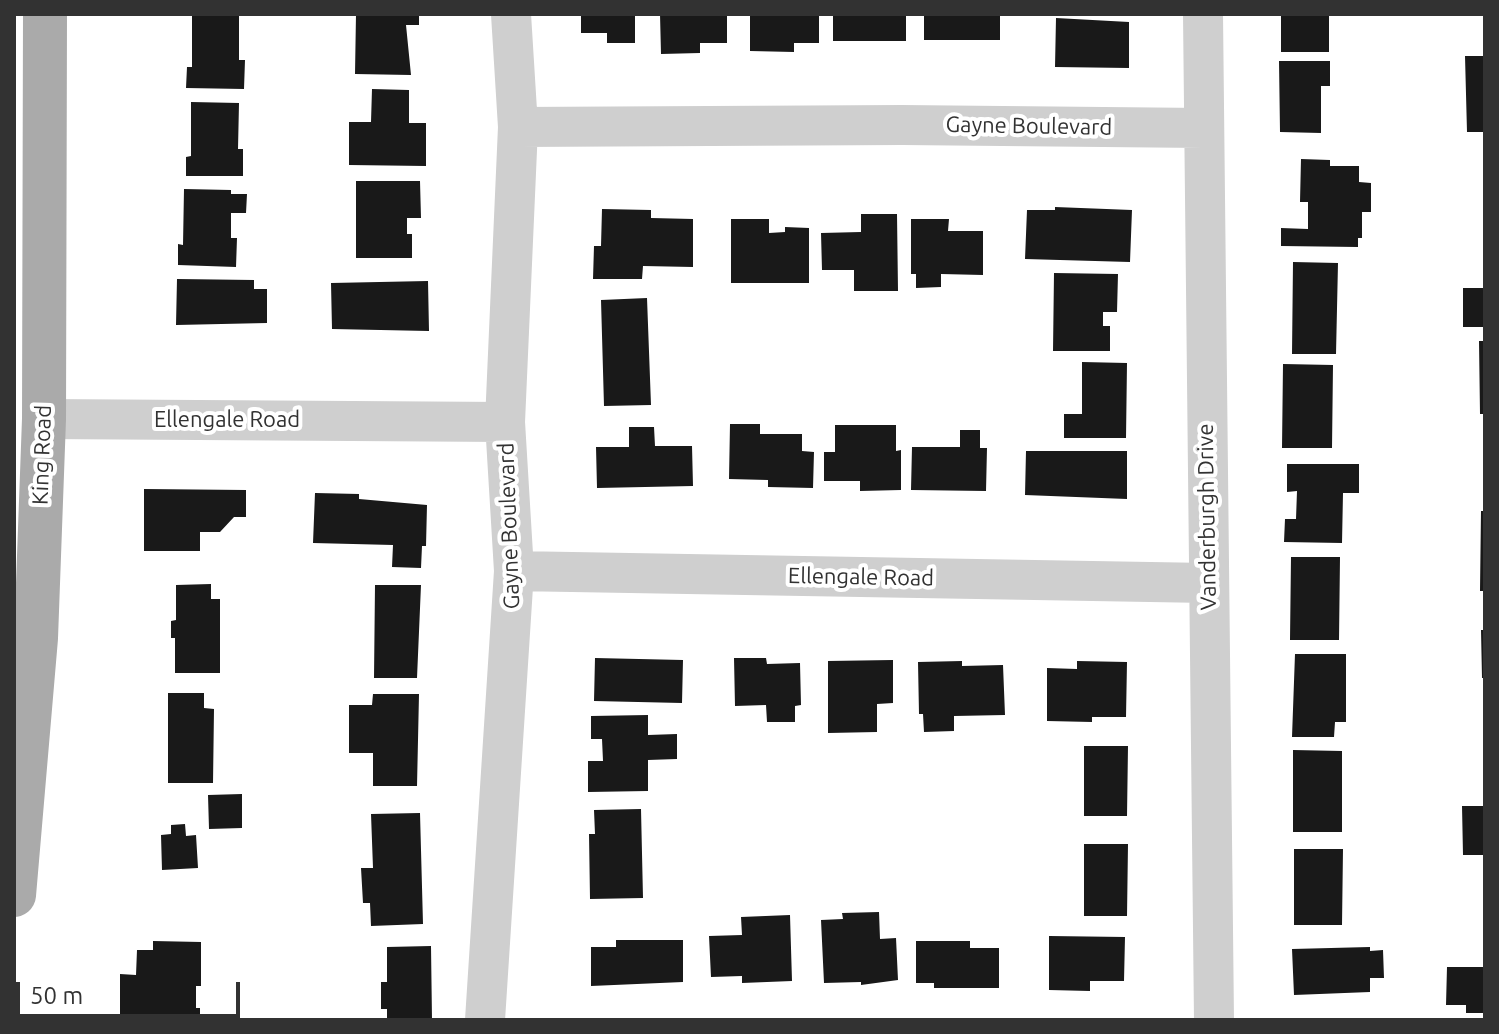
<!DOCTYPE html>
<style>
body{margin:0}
#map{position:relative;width:1499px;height:1034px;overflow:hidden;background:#fff;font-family:Ubuntu,sans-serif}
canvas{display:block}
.frame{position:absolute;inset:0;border:16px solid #323232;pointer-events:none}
.scale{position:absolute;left:16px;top:982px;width:224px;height:36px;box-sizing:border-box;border:4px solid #323232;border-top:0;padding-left:10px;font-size:24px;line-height:28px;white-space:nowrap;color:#323232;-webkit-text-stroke:6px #fff;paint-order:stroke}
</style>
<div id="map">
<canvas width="1499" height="1034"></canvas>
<div class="frame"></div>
<div class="scale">50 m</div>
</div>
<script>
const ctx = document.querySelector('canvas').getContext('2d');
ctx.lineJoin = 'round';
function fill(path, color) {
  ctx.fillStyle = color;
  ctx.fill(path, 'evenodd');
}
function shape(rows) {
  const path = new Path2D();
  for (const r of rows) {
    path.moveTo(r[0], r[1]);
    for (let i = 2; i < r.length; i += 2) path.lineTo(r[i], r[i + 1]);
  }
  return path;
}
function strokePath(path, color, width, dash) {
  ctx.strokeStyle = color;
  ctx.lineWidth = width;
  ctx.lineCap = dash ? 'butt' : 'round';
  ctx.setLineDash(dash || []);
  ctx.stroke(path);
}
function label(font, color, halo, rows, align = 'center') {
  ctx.font = font + ' Ubuntu,sans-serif';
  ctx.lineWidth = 8;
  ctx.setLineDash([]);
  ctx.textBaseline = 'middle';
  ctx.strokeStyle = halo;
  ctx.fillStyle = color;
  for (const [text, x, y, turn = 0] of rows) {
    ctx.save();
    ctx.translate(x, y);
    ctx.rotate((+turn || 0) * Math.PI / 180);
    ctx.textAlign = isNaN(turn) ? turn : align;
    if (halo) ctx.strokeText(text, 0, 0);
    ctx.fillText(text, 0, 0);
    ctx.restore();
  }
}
const building = shape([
 [192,14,239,14,239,60,245,60,244,89,186,88,187,67,192,67],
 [356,14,419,14,419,25,406,25,411,75,355,74],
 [581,14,635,14,635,43,607,43,607,33,581,33],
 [660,14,727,14,727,43,700,43,700,53,661,54],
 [750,14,819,14,819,43,794,43,794,52,750,51],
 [833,14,906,14,906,41,833,41],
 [924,14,1000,14,1000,40,924,40],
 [1281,14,1329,14,1329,52,1281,52],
 [1056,18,1129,22,1129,68,1055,67],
 [1465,56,1485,56,1485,132,1467,132],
 [1279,61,1330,61,1330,86,1321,86,1321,133,1280,132],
 [372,89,409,90,409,123,426,123,426,166,349,165,349,122,371,122],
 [191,102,239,103,238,149,243,149,243,176,186,176,186,157,191,156],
 [1301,159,1330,160,1330,166,1359,166,1359,182,1371,183,1371,212,1362,212,1362,238,1358,238,1358,247,1281,246,1281,228,1308,229,1308,202,1300,202],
 [356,181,420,181,421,218,407,218,407,234,412,234,412,258,356,258],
 [184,189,231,190,231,194,247,194,246,213,231,213,231,238,237,238,236,267,178,265,178,244,183,245],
 [1055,207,1132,210,1130,262,1025,259,1027,210,1055,210],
 [602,209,651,210,651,218,693,219,693,267,643,266,642,279,593,279,594,246,601,246],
 [861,214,897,214,898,291,854,291,854,270,822,270,821,233,861,232],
 [731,219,769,219,769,233,785,232,785,227,809,228,809,283,731,283],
 [911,219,949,219,948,231,983,231,983,275,941,274,941,287,916,288,916,274,911,274],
 [1293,262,1338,263,1336,354,1292,354],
 [1054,273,1118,274,1117,312,1103,312,1103,326,1110,326,1110,351,1053,351],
 [177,279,254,280,254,289,267,289,267,323,176,325],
 [428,281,429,331,332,329,331,283],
 [1463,288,1485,288,1485,327,1463,327],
 [647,298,651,405,604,406,601,300],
 [1479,341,1485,341,1485,414,1480,414],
 [1082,362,1127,363,1126,438,1064,438,1064,414,1082,414],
 [1283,364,1333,365,1332,448,1282,448],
 [730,424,760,424,760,434,802,434,802,451,814,452,813,488,768,487,768,480,729,479],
 [835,425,896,425,896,451,901,450,901,490,860,491,860,481,824,481,824,452,835,452],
 [629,427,654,427,655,446,692,446,693,486,597,488,596,447,629,447],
 [960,430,980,430,980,448,987,448,986,491,911,490,912,447,960,447],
 [1026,451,1127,451,1127,499,1025,495],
 [1287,464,1359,464,1359,493,1343,493,1342,543,1284,542,1285,519,1296,519,1297,491,1287,492],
 [144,489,246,490,246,517,234,517,220,532,200,532,200,551,144,551],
 [315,493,359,494,359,499,427,505,426,546,422,546,421,568,392,567,393,545,313,543],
 [1481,511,1485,511,1485,591,1480,591],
 [1291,557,1340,557,1339,640,1290,640],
 [211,584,211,599,220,599,220,673,175,673,175,638,171,638,171,621,176,620,176,585],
 [375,585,421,585,417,678,374,678],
 [1481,630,1485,630,1485,678,1482,678],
 [1295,654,1346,654,1346,722,1335,722,1334,737,1292,737],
 [595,658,683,660,682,703,594,701],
 [734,658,766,658,767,664,800,663,801,705,795,706,795,722,767,722,766,705,735,706],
 [893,660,893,703,877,704,877,732,828,733,828,661],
 [962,661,962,666,1003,665,1005,715,954,716,954,731,924,732,923,714,919,714,918,662],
 [1077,661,1127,662,1126,717,1092,717,1092,722,1047,721,1047,668,1077,669],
 [168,693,204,693,204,708,214,709,213,783,168,783],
 [373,694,419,694,417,786,373,786,373,753,349,753,349,705,372,705],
 [648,715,648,735,677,734,677,759,648,760,648,791,588,792,588,761,603,761,602,739,591,739,591,716],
 [1084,746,1128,746,1127,816,1084,816],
 [1293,750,1342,751,1342,832,1293,832],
 [242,794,242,828,209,829,208,795],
 [1462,806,1485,806,1485,855,1463,855],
 [641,809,643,898,590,899,589,834,595,834,594,810],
 [420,813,423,924,371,926,370,903,363,903,361,868,373,868,371,814],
 [185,824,186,836,196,835,198,868,162,870,161,835,171,834,171,825],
 [1084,844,1128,844,1127,916,1084,916],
 [1294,849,1343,849,1342,925,1294,925],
 [879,912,880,939,896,938,898,980,861,985,861,982,824,983,821,920,843,919,842,913],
 [790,915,792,981,742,983,742,976,711,977,709,936,742,935,741,917],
 [1049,936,1125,937,1124,981,1090,981,1090,991,1049,990],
 [616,940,683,940,683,982,591,986,591,947,616,947],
 [153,941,201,942,201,986,196,986,196,1008,200,1008,200,1020,145,1019,145,1015,120,1015,120,974,136,975,137,950,153,950],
 [916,941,970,941,970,948,999,948,999,988,934,988,934,983,916,983],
 [431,946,432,1020,387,1020,387,1009,381,1009,381,982,387,982,387,947],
 [1370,947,1370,951,1383,950,1384,978,1370,978,1370,992,1294,995,1292,949],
 [1447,967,1485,967,1485,1013,1466,1013,1466,1005,1446,1005]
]);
const minor = shape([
 [1203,14,1214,1020],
 [518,127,902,125,1204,128],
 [44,419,505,422],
 [514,571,1208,583],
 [485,1020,514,571,505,422,518,127,511,14]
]);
const major = shape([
 [14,895,36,638,44,419,45,14]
]);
const streetNames = [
 ["Gayne Boulevard",1029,126,1],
 ["Ellengale Road",227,420],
 ["King Road",42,455,-88],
 ["Vanderburgh Drive",1207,517,-91],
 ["Gayne Boulevard",509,526,-92],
 ["Ellengale Road",861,577,1]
];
fill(building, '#191919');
strokePath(minor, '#cfcfcf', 40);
strokePath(major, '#aaa', 44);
label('22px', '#323232', '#fff', streetNames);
</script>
